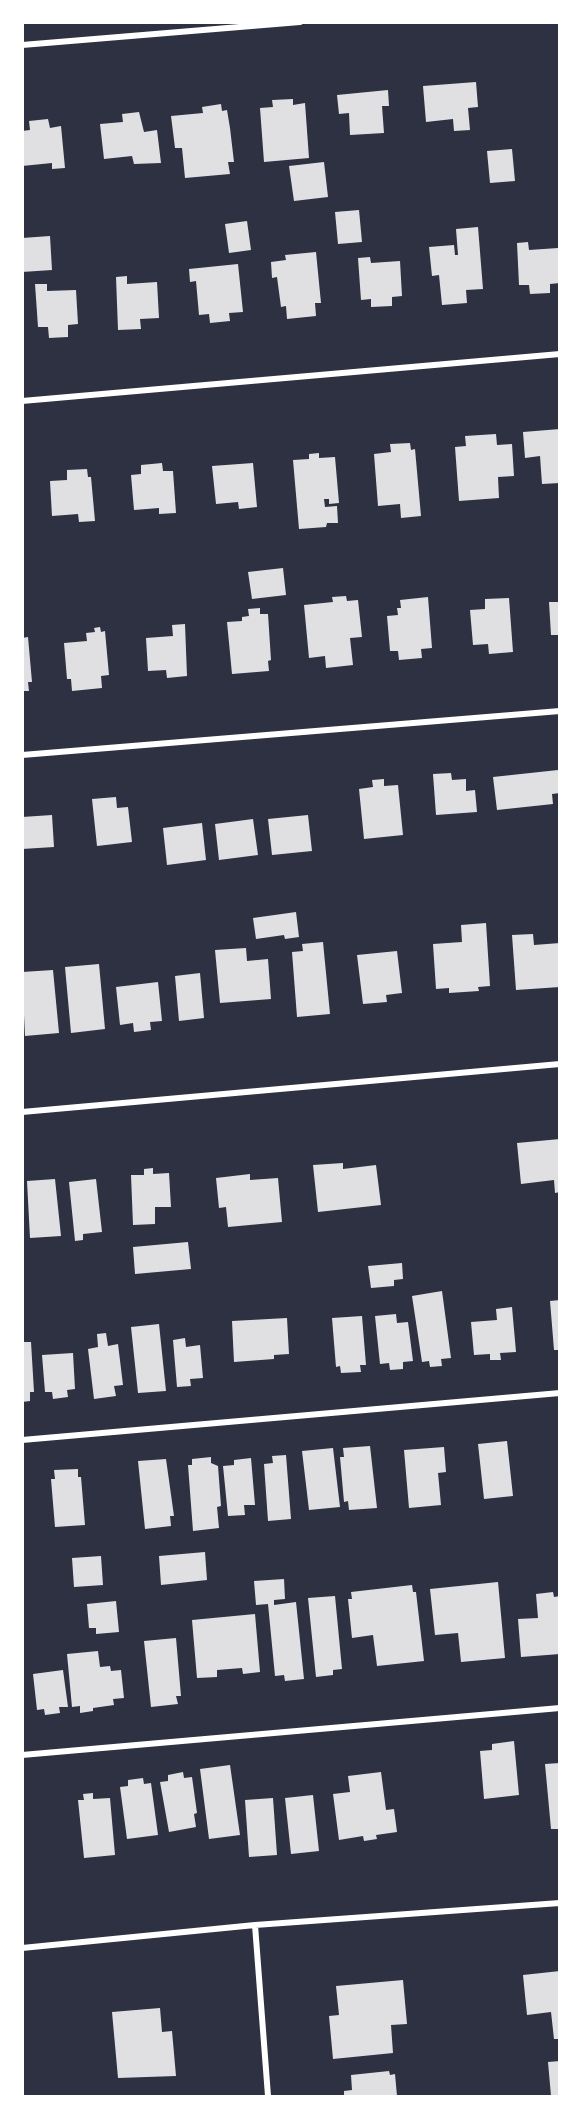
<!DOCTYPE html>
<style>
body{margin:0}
#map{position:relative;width:582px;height:2119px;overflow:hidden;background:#2d3142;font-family:Literata,serif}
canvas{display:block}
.frame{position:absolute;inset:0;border:24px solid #fff;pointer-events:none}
</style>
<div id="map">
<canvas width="582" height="2119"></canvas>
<div class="frame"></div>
</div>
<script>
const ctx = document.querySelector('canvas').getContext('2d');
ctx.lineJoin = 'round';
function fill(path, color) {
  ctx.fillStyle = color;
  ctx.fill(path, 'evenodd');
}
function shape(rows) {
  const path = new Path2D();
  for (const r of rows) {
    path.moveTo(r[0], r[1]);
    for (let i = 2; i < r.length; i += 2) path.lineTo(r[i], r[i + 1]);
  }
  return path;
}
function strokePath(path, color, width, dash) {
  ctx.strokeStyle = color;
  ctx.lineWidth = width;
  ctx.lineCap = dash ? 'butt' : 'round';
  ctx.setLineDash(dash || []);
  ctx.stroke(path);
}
const building = shape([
 [476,82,478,107,468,108,470,130,454,131,453,119,426,122,423,86],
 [388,90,389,106,382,106,384,133,350,135,349,113,339,114,337,95],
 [293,99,293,105,305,103,309,158,264,162,260,108,273,107,272,100],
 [221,104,222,111,227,110,230,128,234,162,228,162,230,174,185,178,182,148,175,148,171,116,203,113,202,107],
 [139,112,144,132,157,130,161,163,134,164,132,156,104,159,100,124,123,122,122,114],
 [48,119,50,128,61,126,65,168,52,169,52,163,22,166,22,131,30,130,29,121],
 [512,149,515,181,490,183,487,151],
 [324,162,328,197,294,201,289,166],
 [359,210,362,242,338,244,335,212],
 [247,221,251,250,229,253,225,224],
 [478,227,483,289,466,290,467,303,442,305,439,275,432,276,429,247,454,245,455,255,458,255,456,229],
 [50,236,52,270,22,272,22,238],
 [528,242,529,250,558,248,560,283,550,284,550,293,530,294,529,285,519,285,517,243],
 [316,252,321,303,315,303,316,316,287,319,286,306,281,307,277,277,272,278,271,262,286,260,285,255],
 [370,257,371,263,400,261,402,296,392,297,392,306,371,307,371,299,361,300,358,258],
 [238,264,243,312,229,313,230,321,210,323,209,314,199,315,196,281,190,282,189,269],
 [127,276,127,284,157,282,159,318,140,319,141,329,118,330,116,277],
 [35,284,47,284,47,291,76,290,78,324,68,325,68,337,49,338,48,327,38,327],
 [560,429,560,483,542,484,540,456,525,458,523,432],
 [496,434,497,445,512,444,514,476,498,477,499,498,459,501,455,447,466,446,465,436],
 [410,443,411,450,415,449,421,516,401,518,400,504,378,506,374,454,391,452,390,444],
 [319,453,319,458,335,457,339,503,329,504,329,499,324,499,325,507,337,506,338,523,327,523,326,527,299,529,293,460,309,459,309,454],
 [162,463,163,471,173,471,176,513,159,514,159,508,134,510,131,475,141,474,141,465],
 [253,463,257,507,239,509,238,502,216,504,212,466],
 [87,469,88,477,91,477,95,521,79,522,78,514,52,516,50,481,67,480,67,470],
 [283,568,286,595,252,599,248,572],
 [346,596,347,601,358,600,362,637,350,638,353,665,326,668,325,656,309,658,304,605,333,602,332,597],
 [428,597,432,648,421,649,422,658,399,660,398,651,390,651,387,616,398,615,397,608,401,608,400,600],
 [509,598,513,652,489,654,488,644,473,645,470,610,485,609,485,599],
 [549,602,560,602,560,635,551,635],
 [260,608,260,614,268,614,271,660,268,661,269,671,232,674,227,622,242,621,242,617,249,616,248,609],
 [185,624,187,676,167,678,166,670,148,671,146,638,173,636,172,625],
 [100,627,101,632,105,631,109,675,101,676,102,688,72,691,71,679,67,679,64,643,87,641,86,633,95,632,94,628],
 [28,637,32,682,28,682,29,691,22,691,22,638],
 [558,770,560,793,552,794,553,804,497,810,493,777],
 [451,773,452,780,466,779,466,791,475,790,477,812,436,815,433,774],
 [384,779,384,786,398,785,403,835,364,839,359,789,373,787,372,780],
 [116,797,117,808,128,807,132,842,97,846,92,799],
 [52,815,54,847,22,849,22,817],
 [308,815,312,851,272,855,268,819],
 [253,819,258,855,219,860,215,824],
 [202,823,206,860,167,865,163,828],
 [296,912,299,937,285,939,284,935,256,939,253,918],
 [486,923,490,986,478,987,479,991,449,993,449,988,436,989,433,944,462,942,461,925],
 [533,934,534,945,560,943,560,987,516,990,512,935],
 [323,942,330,1014,297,1017,292,952,303,951,302,944],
 [246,948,247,961,268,959,271,999,220,1003,215,950],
 [397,951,402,993,386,995,387,1002,363,1004,357,955],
 [99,964,105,1029,71,1033,65,967],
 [53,970,59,1033,25,1036,22,972],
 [200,973,204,1018,179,1021,175,976],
 [158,982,162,1021,150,1022,151,1030,134,1032,133,1023,120,1025,116,987],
 [560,1139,560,1192,555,1193,554,1180,521,1184,517,1143],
 [343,1163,343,1169,376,1165,381,1205,318,1212,313,1165],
 [153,1168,153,1174,169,1173,171,1207,155,1207,155,1224,133,1225,131,1175,144,1175,144,1169],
 [250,1174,250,1180,278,1178,282,1222,228,1227,226,1207,219,1208,216,1178],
 [55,1179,61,1236,30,1238,27,1181],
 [96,1179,102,1232,83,1234,83,1240,75,1241,69,1182],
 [188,1242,191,1269,135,1274,133,1247],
 [402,1263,403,1279,394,1280,394,1286,371,1288,368,1266],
 [442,1291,451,1358,441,1359,442,1366,430,1367,429,1361,422,1362,412,1296],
 [560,1300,560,1350,554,1350,550,1301],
 [512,1307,516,1352,500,1353,501,1360,490,1360,490,1354,474,1355,471,1322,497,1320,496,1309],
 [396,1314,397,1323,408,1322,413,1361,403,1362,403,1369,390,1370,389,1363,380,1364,375,1316],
 [362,1316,366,1365,360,1365,361,1372,341,1373,340,1366,336,1367,332,1318],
 [287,1318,289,1354,274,1355,274,1359,234,1362,232,1321],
 [159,1324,166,1391,138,1393,131,1327],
 [106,1333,108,1346,118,1344,123,1385,114,1386,116,1396,94,1399,88,1349,98,1347,97,1334],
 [185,1338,186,1347,200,1345,203,1378,190,1379,191,1386,177,1387,173,1340],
 [22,1342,31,1342,34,1392,30,1392,30,1401,22,1402],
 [73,1353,75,1389,67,1390,68,1397,53,1399,52,1392,45,1392,42,1355],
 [507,1441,513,1496,484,1499,478,1444],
 [370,1446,377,1508,349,1510,348,1501,344,1502,340,1457,344,1457,343,1448],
 [444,1447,446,1472,438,1473,441,1505,409,1508,404,1450],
 [333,1448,340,1507,309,1510,302,1451],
 [286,1455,291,1519,268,1521,264,1464,273,1463,272,1456],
 [211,1457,211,1463,218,1466,221,1506,217,1507,219,1528,193,1531,188,1465,192,1465,192,1459],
 [251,1458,255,1505,244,1505,245,1515,228,1516,223,1466,234,1465,234,1460],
 [166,1459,174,1516,170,1516,171,1526,145,1529,138,1461],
 [78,1469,78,1477,81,1477,85,1525,55,1527,51,1479,55,1479,54,1470],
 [205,1552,207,1580,161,1585,159,1556],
 [101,1556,103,1585,74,1587,72,1558],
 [284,1579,285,1599,274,1600,274,1605,296,1602,304,1679,285,1681,284,1675,275,1676,268,1604,256,1605,254,1581],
 [498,1582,505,1658,461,1662,458,1633,435,1635,430,1589],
 [412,1585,413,1592,416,1592,424,1661,377,1666,373,1635,352,1638,348,1599,352,1599,351,1592],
 [553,1592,554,1597,560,1596,560,1654,521,1657,518,1619,538,1618,536,1594],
 [335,1596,342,1669,333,1670,333,1675,316,1677,308,1598],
 [116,1601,119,1632,96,1634,96,1628,89,1628,87,1604],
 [255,1614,260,1672,243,1674,242,1668,217,1670,217,1677,197,1678,192,1620],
 [176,1638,181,1696,176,1696,178,1704,151,1707,144,1641],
 [98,1651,100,1667,110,1666,111,1671,121,1670,124,1698,113,1699,114,1705,93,1708,93,1711,80,1713,80,1706,72,1707,67,1654],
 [63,1670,68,1707,59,1707,60,1713,45,1715,44,1709,37,1710,33,1674],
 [514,1741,519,1795,484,1799,480,1751,492,1750,492,1744],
 [560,1763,560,1829,551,1829,545,1764],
 [230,1765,240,1835,209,1839,200,1769],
 [183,1772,184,1778,192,1777,197,1813,194,1814,196,1827,169,1832,160,1782,168,1781,168,1775],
 [381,1772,386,1810,394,1809,397,1832,376,1835,377,1839,364,1841,363,1836,339,1840,333,1794,350,1792,348,1776],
 [143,1778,144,1784,151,1783,158,1835,127,1839,120,1787,128,1786,128,1780],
 [93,1793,93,1799,110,1798,115,1855,84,1858,78,1800,84,1800,83,1794],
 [313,1795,319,1851,291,1854,285,1798],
 [273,1798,277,1855,249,1857,245,1800],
 [560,1971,560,2039,554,2039,551,2012,527,2015,523,1975],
 [403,1980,407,2024,391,2025,393,2053,333,2059,329,2016,339,2015,336,1986],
 [160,2008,162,2032,172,2031,176,2076,118,2078,112,2012],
 [560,2061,560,2096,551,2096,548,2062],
 [389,2071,390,2075,395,2074,397,2096,344,2096,344,2091,352,2090,351,2075]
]);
const minor = shape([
 [22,45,300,22],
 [22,401,560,354],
 [22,755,560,711],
 [22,1112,560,1064],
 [22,1440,560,1393],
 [22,1755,560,1708],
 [255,1925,268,2096],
 [22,1948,255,1925,560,1903]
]);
fill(building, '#e0e0e3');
strokePath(minor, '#fff', 6);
</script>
